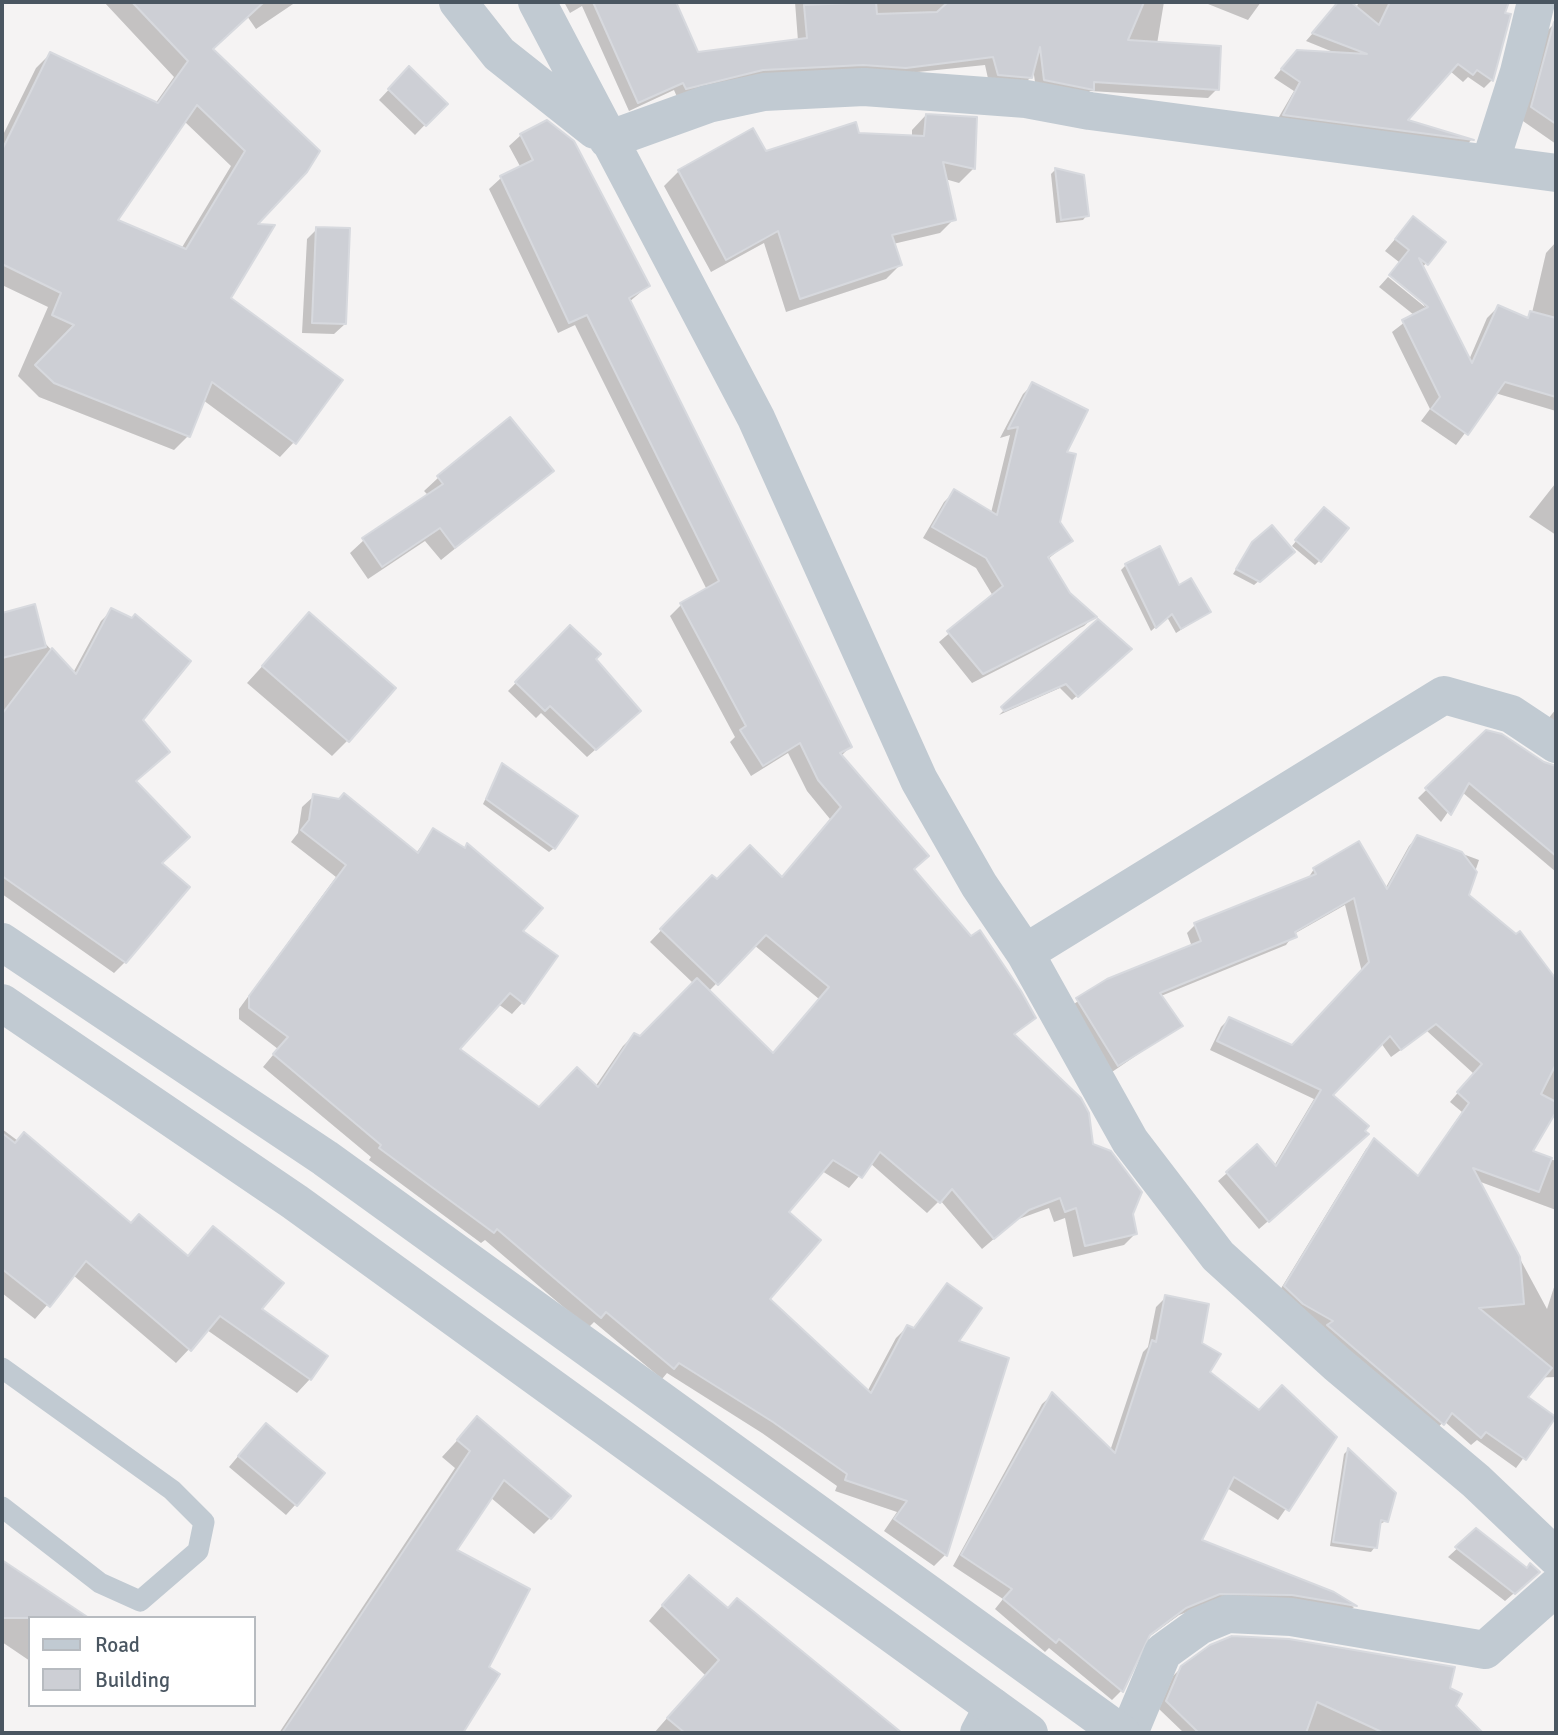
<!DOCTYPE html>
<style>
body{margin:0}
#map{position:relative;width:1558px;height:1735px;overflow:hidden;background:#f5f3f3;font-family:Signika,sans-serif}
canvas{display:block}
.frame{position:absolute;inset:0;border:4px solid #4a5661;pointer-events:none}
.legend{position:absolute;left:28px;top:1616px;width:228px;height:91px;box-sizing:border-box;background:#fff;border:2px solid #b7bbc0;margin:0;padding:9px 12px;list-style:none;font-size:21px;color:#4a5661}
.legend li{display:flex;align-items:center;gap:14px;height:35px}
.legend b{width:35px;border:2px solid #b7bbc0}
</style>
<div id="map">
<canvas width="1558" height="1735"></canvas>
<div class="frame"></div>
<ul class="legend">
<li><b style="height:9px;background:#c1cad2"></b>Road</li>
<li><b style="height:19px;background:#cdcfd5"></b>Building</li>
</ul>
</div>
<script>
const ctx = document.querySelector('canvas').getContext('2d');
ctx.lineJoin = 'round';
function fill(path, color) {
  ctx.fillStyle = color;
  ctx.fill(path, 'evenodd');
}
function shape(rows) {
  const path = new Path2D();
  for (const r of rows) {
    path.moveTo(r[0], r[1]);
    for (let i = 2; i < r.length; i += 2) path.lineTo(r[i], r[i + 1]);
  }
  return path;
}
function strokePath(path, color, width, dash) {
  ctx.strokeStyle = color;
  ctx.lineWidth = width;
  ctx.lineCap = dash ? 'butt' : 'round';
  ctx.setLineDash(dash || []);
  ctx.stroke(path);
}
const shadow = shape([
 [104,2,296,2,256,29,247,16,211,49,318,152,254,226,229,299,294,442,280,457,203,400,188,436,174,450,39,397,18,376,48,307,2,285,2,137,36,68,50,54,155,104,174,77],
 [184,121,231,166,181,249,115,220],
 [564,2,674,2,697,54,798,41,795,2,1164,2,1157,44,1217,89,1208,98,1090,91,1084,98,1036,89,1033,68,1031,77,1022,86,989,83,985,65,677,97,674,90,629,111,582,6,570,13],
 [1203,2,1261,2,1248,20],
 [1340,2,1348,2,1356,8,1359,2,1507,2,1503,14,1508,15,1492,80,1484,88,1468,77,1463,82,1450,71,1405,121,1471,140,1465,147,1276,122,1294,91,1274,78,1289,60,1338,54,1306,41],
 [1554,24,1556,24,1556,144,1520,119,1542,36],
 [409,68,445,104,415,135,379,100],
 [926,115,973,169,959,183,945,179,954,219,940,233,893,244,900,265,886,279,786,312,764,243,711,272,664,186,679,171,753,131,765,154,858,134,912,138,912,130],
 [521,135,648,286,629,302,850,747,841,756,912,870,1034,1018,1013,1036,1091,1145,1131,1214,1135,1234,1124,1245,1073,1257,1065,1218,1054,1222,1049,1208,1016,1220,982,1249,940,1200,927,1213,870,1163,849,1188,822,1171,787,1213,768,1299,867,1392,896,1338,907,1327,912,1329,948,1285,956,1341,1007,1359,945,1555,934,1566,884,1531,897,1512,835,1491,837,1486,762,1433,667,1373,662,1379,594,1322,588,1328,485,1240,481,1243,369,1160,371,1157,263,1067,278,1049,239,1019,239,1009,336,877,291,842,298,833,302,807,314,796,416,853,434,830,464,849,467,846,520,932,523,1002,512,1014,498,1004,458,1049,538,1109,595,1087,623,1046,634,1035,640,1038,693,983,650,942,712,877,717,882,781,878,830,819,807,791,788,753,751,776,730,742,735,737,670,616,682,604,707,590,575,325,558,333,489,189,501,178,521,168,509,146],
 [754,945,819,999,772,1054,708,992],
 [1055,170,1082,176,1087,215,1083,220,1056,223,1051,174],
 [1413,218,1443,242,1422,268,1469,360,1487,318,1498,307,1525,319,1532,313,1546,253,1556,242,1556,411,1495,393,1456,445,1421,421,1430,409,1392,332,1414,315,1379,287,1388,277,1425,307,1399,262,1385,251],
 [317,229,345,324,334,334,302,333,307,239],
 [1033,384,1065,453,1058,522,1070,541,1048,559,1068,594,1094,617,1084,626,972,683,939,642,993,596,976,568,923,538,944,502,954,492,991,513,1010,435,1000,438,1023,394],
 [509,419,551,471,441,560,425,541,368,579,350,553,364,540,429,496,424,491,438,478],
 [1555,484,1556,485,1556,535,1529,517],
 [1319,514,1320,560,1315,565,1292,546],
 [1253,543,1288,556,1254,585,1233,574],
 [1126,565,1179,587,1209,612,1176,633,1167,617,1151,631,1121,570],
 [34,606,42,640,73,673,101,621,112,610,141,720,135,782,160,863,125,962,114,973,2,894,2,615],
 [309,615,348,740,332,756,247,683],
 [1098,621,1125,653,1072,700,1060,688,999,715],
 [570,627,630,719,587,757,541,713,536,718,508,691],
 [1556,709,1556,734,1544,724],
 [1486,732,1544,764,1556,767,1556,872,1462,792,1441,822,1418,798],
 [502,765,554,848,549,852,483,804],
 [1417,837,1479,860,1467,895,1548,981,1556,983,1556,1108,1530,1152,1556,1161,1556,1210,1478,1181,1547,1309,1556,1281,1556,1377,1500,1379,1554,1417,1516,1468,1477,1440,1471,1445,1444,1421,1434,1432,1277,1295,1366,1149,1374,1141,1417,1177,1462,1112,1450,1102,1474,1074,1427,1031,1391,1057,1381,1043,1330,1095,1359,1142,1259,1229,1218,1181,1257,1147,1274,1166,1314,1099,1210,1050,1221,1027,1229,1019,1292,1047,1362,972,1345,905,1294,934,1286,945,1161,996,1181,1025,1109,1074,1068,1008,1108,981,1192,947,1187,933,1195,925,1307,880,1314,869,1385,889,1409,846],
 [2,1129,131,1225,187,1257,213,1228,259,1310,310,1379,297,1393,207,1330,176,1363,73,1275,35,1319,2,1293],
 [1166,1297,1200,1343,1208,1372,1259,1412,1335,1438,1278,1520,1227,1488,1200,1540,1354,1607,1345,1615,1218,1601,1179,1615,1142,1642,1121,1691,1112,1700,1049,1648,1045,1652,995,1609,1003,1599,953,1566,1042,1404,1052,1395,1110,1451,1143,1352,1148,1347,1156,1307],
 [477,1419,550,1518,534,1534,490,1497,455,1551,486,1668,498,1675,461,1733,279,1733,455,1468,442,1457],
 [256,1435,296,1504,286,1515,229,1467],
 [1348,1450,1386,1521,1378,1525,1375,1547,1371,1552,1330,1546,1344,1454],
 [1476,1531,1529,1580,1505,1601,1448,1557],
 [2,1562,86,1618,30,1618,30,1661,2,1642],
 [674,1592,727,1610,737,1600,900,1733,654,1733,705,1675,649,1621],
 [1182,1667,1448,1689,1454,1706,1480,1733,1184,1733,1159,1709,1173,1676]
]);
const building = shape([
 [132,2,264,2,213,49,320,151,307,172,258,224,275,225,231,298,343,380,296,444,212,382,190,437,54,383,35,365,74,325,52,315,61,293,2,264,2,150,50,52,158,103,188,61,132,2],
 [197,105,245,151,186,249,118,220,197,105],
 [593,2,676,2,698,52,807,38,804,5,876,2,877,14,937,12,948,2,1144,2,1128,40,1221,46,1219,90,1094,82,1094,90,1044,80,1040,47,1032,78,998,75,993,57,906,68,863,65,763,70,686,89,683,83,638,103,593,2],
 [1338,2,1351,2,1379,25,1390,2,1509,2,1505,13,1511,14,1493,81,1477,70,1473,75,1458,64,1408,120,1474,140,1283,115,1300,82,1281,69,1297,50,1367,54,1312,33,1338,2],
 [1554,22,1556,22,1556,124,1531,107,1554,22],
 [409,66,448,104,426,126,388,89,409,66],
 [926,114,977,117,975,169,943,162,956,220,892,235,902,265,800,299,778,231,726,260,678,170,753,128,766,151,856,122,859,133,924,136,926,114],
 [547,120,574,141,650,286,629,298,852,747,840,753,929,856,914,869,971,936,980,930,1021,991,1036,1018,1014,1034,1081,1098,1089,1113,1093,1144,1111,1151,1142,1192,1133,1214,1137,1234,1085,1246,1076,1208,1065,1212,1060,1198,1029,1210,994,1239,952,1189,940,1203,880,1152,862,1178,833,1160,789,1212,821,1240,770,1299,871,1393,907,1325,914,1328,947,1283,982,1308,959,1341,1009,1358,947,1556,894,1519,907,1501,845,1480,847,1474,773,1422,679,1363,674,1369,606,1312,601,1318,497,1229,494,1233,379,1148,381,1145,273,1054,288,1037,249,1008,249,996,346,865,301,830,309,820,313,794,339,799,344,793,418,853,433,828,465,848,467,843,543,908,523,931,558,956,524,1004,510,993,460,1049,539,1107,577,1067,598,1087,634,1033,640,1036,697,978,773,1053,829,987,766,935,718,985,660,929,712,875,717,879,750,845,782,877,841,807,818,780,800,743,763,766,740,730,746,726,680,603,719,581,587,315,569,323,500,176,533,160,520,134,547,120],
 [1055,168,1084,175,1089,216,1061,220,1055,168],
 [1413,216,1446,242,1428,265,1419,258,1472,363,1498,305,1528,318,1530,311,1556,318,1556,397,1505,382,1468,435,1431,409,1440,397,1402,320,1428,307,1389,275,1409,250,1395,239,1413,216],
 [316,227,350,228,346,324,312,323,316,227],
 [1032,382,1088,410,1067,452,1076,454,1060,522,1073,541,1048,557,1070,593,1097,617,983,674,947,631,1003,586,986,558,932,527,954,489,997,515,1018,427,1008,429,1032,382],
 [510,417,554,471,455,548,440,528,382,567,362,538,443,484,437,476,510,417],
 [1324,507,1349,528,1321,562,1295,540,1324,507],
 [1272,525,1295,552,1260,582,1236,569,1252,542,1272,525],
 [1160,546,1179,585,1191,578,1211,612,1181,629,1172,614,1156,628,1125,564,1160,546],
 [35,604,46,647,2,658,2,613,35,604],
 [111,608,132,618,135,614,191,661,143,720,170,752,136,781,190,837,162,863,190,887,126,963,2,876,2,714,52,648,76,674,111,608],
 [309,612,396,688,349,742,262,666,309,612],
 [1098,619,1132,649,1078,697,1066,684,1004,711,1001,707,1098,619],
 [570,625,601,654,596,659,641,711,596,750,550,706,545,711,515,682,570,625],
 [1486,730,1502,734,1544,762,1556,766,1556,856,1469,783,1451,815,1425,788,1486,730],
 [502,763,578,816,555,849,486,799,502,763],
 [1417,835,1462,852,1477,872,1469,895,1516,934,1520,931,1556,979,1556,1064,1541,1094,1556,1102,1556,1112,1533,1151,1552,1158,1539,1192,1473,1168,1520,1257,1524,1304,1479,1308,1552,1368,1528,1397,1556,1417,1526,1460,1486,1432,1481,1438,1452,1413,1444,1425,1327,1325,1333,1321,1303,1304,1284,1286,1374,1138,1418,1176,1469,1103,1457,1092,1482,1064,1436,1024,1401,1050,1390,1036,1333,1095,1369,1126,1365,1131,1369,1134,1269,1222,1226,1172,1257,1144,1276,1166,1321,1090,1217,1041,1229,1017,1292,1045,1369,962,1354,898,1295,932,1297,937,1160,993,1183,1026,1118,1066,1076,998,1107,979,1201,941,1194,923,1316,874,1313,868,1359,841,1387,889,1417,835],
 [24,1132,131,1223,139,1214,188,1256,213,1226,284,1283,262,1309,328,1356,311,1380,220,1316,191,1351,86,1261,50,1307,2,1269,2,1133,15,1143,24,1132],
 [1165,1295,1209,1304,1202,1343,1221,1354,1210,1372,1259,1410,1282,1385,1337,1437,1289,1511,1234,1477,1202,1540,1334,1592,1357,1606,1292,1595,1220,1594,1186,1608,1150,1635,1123,1692,1059,1639,1056,1643,1003,1599,1012,1589,961,1555,1052,1392,1115,1453,1152,1340,1156,1342,1165,1295],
 [477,1416,571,1496,551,1519,504,1480,457,1550,530,1589,489,1667,500,1674,463,1733,282,1733,470,1451,457,1440,477,1416],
 [266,1423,325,1473,297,1506,238,1456,266,1423],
 [1348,1448,1396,1493,1388,1522,1381,1520,1377,1548,1333,1542,1348,1448],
 [1476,1528,1527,1568,1530,1563,1540,1572,1515,1594,1455,1547,1476,1528],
 [2,1560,89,1618,2,1618,2,1560],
 [689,1575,728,1608,737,1598,902,1733,685,1733,667,1718,719,1660,662,1605,689,1575],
 [1232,1636,1289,1639,1455,1667,1450,1688,1462,1694,1456,1706,1483,1733,1384,1733,1317,1702,1306,1733,1199,1733,1166,1701,1181,1666,1210,1645,1232,1636]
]);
const service = shape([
 [2,1368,172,1490,204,1522,198,1551,140,1601,100,1583,2,1507]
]);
const minor = shape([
 [458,2,499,54,595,130],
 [537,2,756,418,919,780,979,885,1025,953,1130,1141,1218,1256,1337,1364,1476,1481,1556,1557],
 [608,140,708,104,764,92,864,87,1026,99,1090,111,1556,173],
 [1490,163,1519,72,1536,2],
 [1025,953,1444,695,1511,714,1556,744],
 [979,1733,993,1707],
 [1129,1733,1163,1652,1199,1626,1228,1614,1291,1617,1485,1650,1556,1587]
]);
const tertiary = shape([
 [2,942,325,1158,1121,1733],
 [2,1003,295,1202,1029,1733]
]);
fill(shadow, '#0003');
fill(building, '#cdcfd5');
strokePath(building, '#d7d9de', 2);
strokePath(service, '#c1cad2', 21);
strokePath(minor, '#c1cad2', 38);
strokePath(tertiary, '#c1cad2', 38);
</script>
